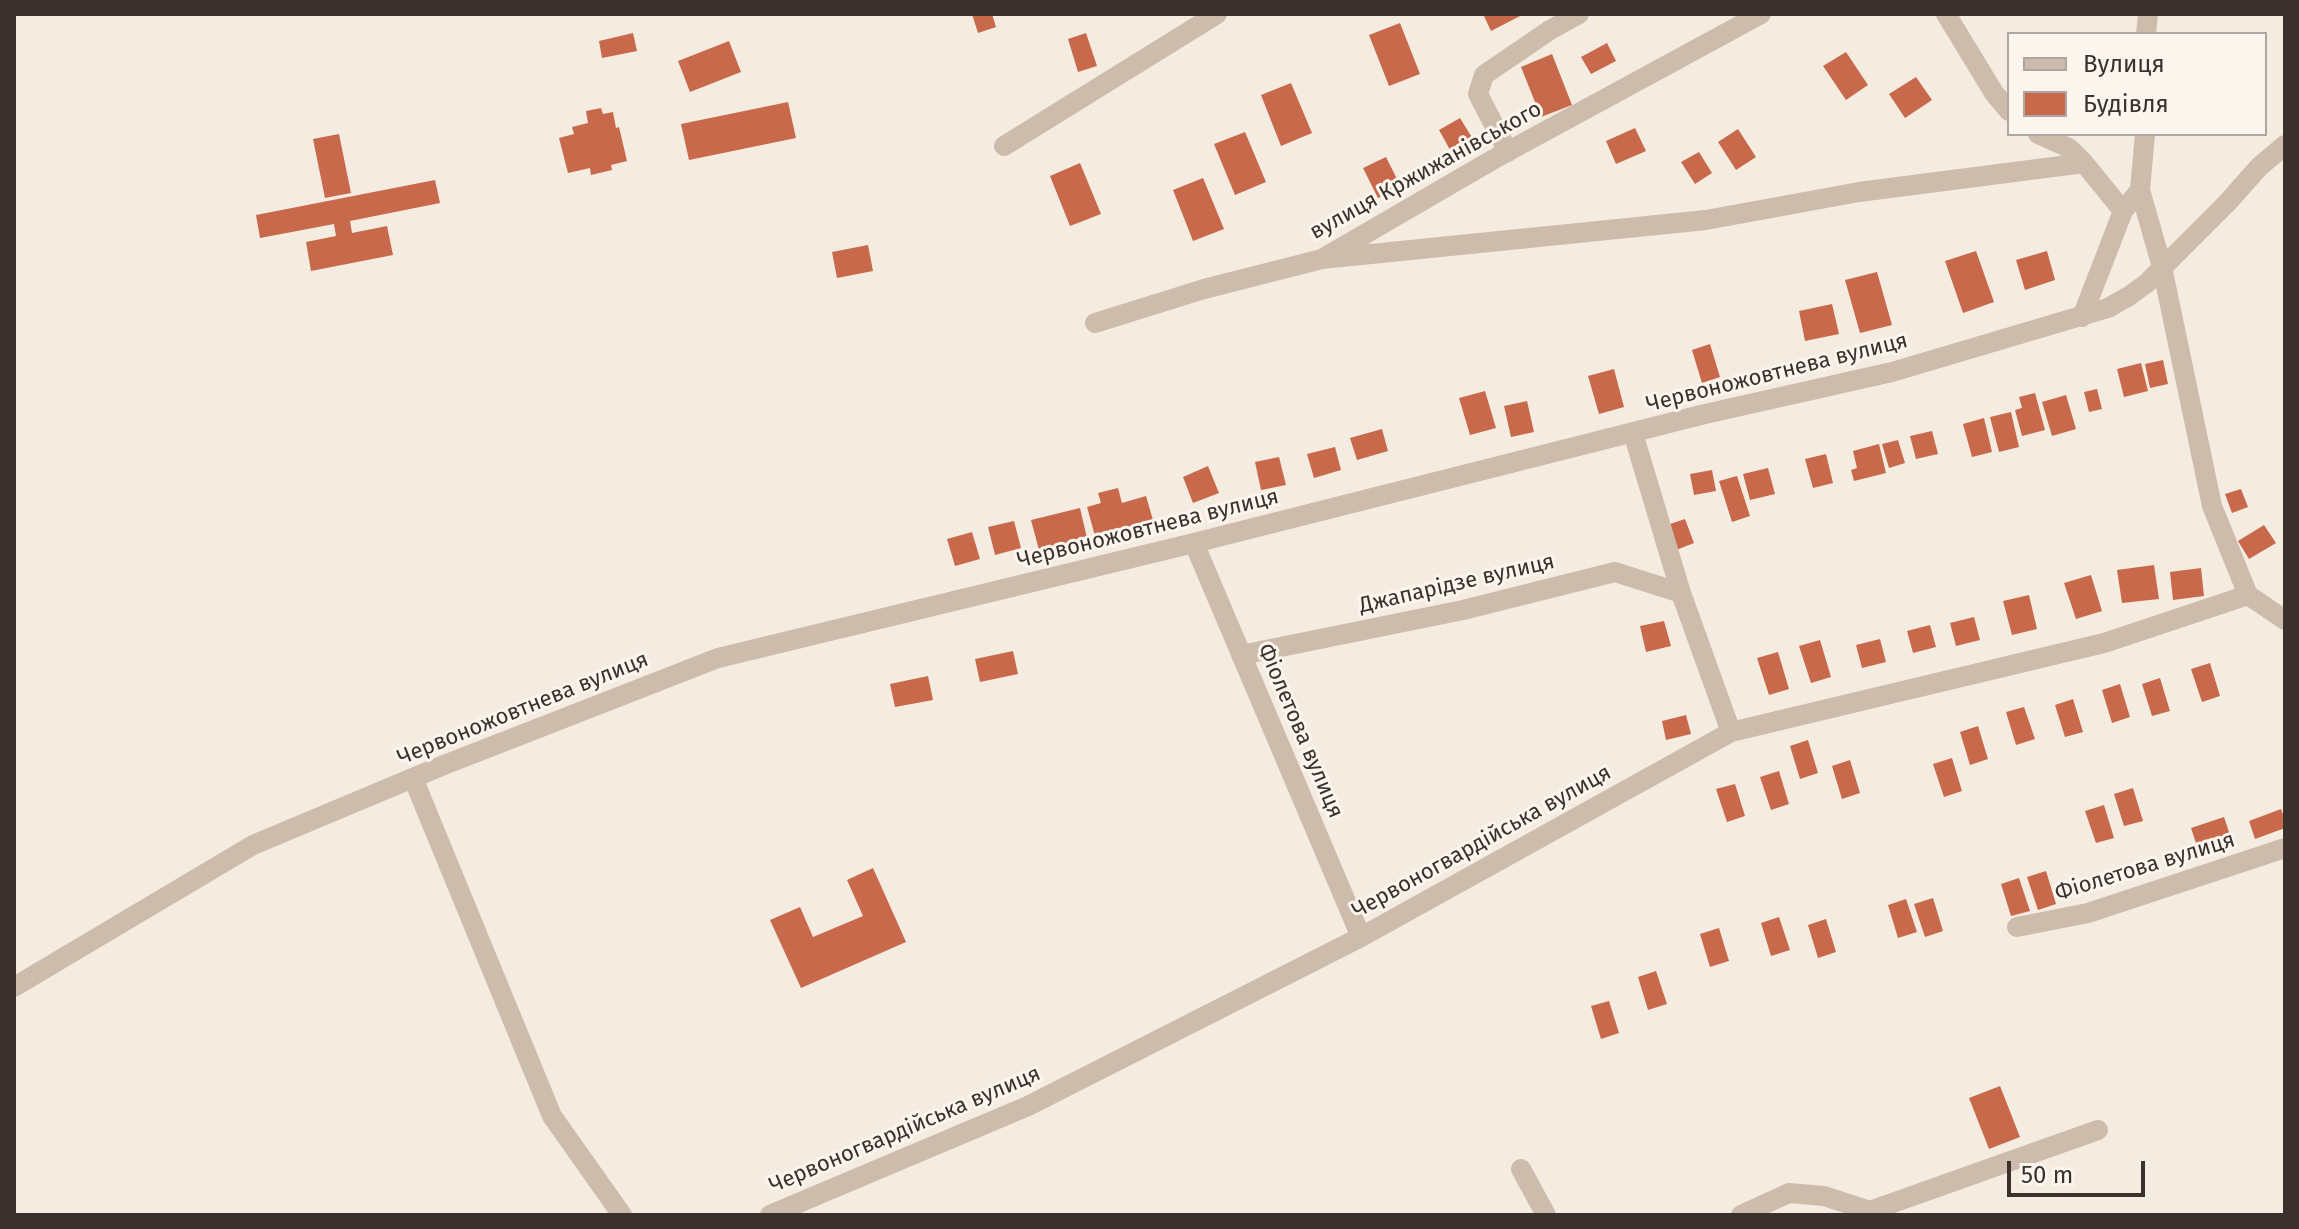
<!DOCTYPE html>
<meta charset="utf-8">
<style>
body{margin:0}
#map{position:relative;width:2299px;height:1229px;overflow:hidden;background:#f4ebe1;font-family:"Fira Sans",sans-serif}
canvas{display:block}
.frame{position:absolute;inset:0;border:16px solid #3b302b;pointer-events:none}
.legend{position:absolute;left:2007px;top:32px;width:260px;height:104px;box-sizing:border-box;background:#fbf5ee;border:2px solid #aea6a0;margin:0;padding:10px 14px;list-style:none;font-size:24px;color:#3b302b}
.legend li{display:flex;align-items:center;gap:16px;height:40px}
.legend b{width:40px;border:2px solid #aea6a0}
.scale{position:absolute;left:2007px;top:1161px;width:138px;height:36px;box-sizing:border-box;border:4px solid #3b302b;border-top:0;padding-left:10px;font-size:24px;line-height:28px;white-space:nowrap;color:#3b302b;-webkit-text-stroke:6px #fbf5ee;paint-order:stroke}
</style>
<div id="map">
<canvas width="2299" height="1229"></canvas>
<div class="frame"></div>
<ul class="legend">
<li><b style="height:10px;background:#cdbbac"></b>Вулиця</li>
<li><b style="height:22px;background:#c8694b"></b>Будівля</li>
</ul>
<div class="scale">50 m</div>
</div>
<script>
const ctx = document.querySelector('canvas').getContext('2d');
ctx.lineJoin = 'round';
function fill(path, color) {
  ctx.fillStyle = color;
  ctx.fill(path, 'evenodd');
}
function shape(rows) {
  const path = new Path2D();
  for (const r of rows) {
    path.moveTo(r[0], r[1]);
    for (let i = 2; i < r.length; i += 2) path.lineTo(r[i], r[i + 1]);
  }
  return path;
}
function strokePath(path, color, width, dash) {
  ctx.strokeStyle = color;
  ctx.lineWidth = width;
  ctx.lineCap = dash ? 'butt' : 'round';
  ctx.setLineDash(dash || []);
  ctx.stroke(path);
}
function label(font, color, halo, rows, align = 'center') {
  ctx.font = font + ' "Fira Sans",sans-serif';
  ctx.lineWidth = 6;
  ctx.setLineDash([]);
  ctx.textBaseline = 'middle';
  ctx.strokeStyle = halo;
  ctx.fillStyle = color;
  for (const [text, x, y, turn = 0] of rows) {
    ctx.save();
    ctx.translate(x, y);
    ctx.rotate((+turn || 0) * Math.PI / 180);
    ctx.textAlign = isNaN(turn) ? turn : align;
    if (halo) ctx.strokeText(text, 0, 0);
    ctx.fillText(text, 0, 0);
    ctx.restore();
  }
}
const building = shape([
 [972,14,992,14,996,27,978,33],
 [1483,14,1524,14,1491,31],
 [1400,23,1420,74,1389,86,1369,35],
 [633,33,637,51,602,58,599,41],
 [1086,33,1097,66,1078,72,1068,39],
 [729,41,741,72,690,92,678,61],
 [1607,43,1616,61,1591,74,1581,57],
 [1846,52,1868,85,1846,100,1823,66],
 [1552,54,1572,105,1541,117,1521,67],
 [1916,77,1932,100,1905,118,1889,94],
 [1291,83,1312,133,1281,146,1261,95],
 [788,102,796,138,689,160,681,124],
 [601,108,603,114,613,112,616,128,619,127,627,161,611,165,612,170,591,175,590,168,568,173,559,138,574,134,572,127,588,123,586,111],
 [1460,118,1476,144,1454,157,1439,130],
 [1635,128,1646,151,1616,164,1606,141],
 [1738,129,1756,157,1736,170,1718,142],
 [1245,132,1266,182,1235,195,1214,144],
 [339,134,351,193,325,198,313,139],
 [1699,152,1712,173,1695,184,1681,162],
 [1386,157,1401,187,1378,198,1363,168],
 [1080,163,1101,214,1070,226,1050,176],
 [1203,178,1224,229,1193,241,1173,190],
 [435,180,440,203,350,221,352,233,387,226,393,255,311,271,306,242,336,236,334,224,260,238,256,215],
 [868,245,873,271,837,278,832,252],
 [1976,251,1994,302,1963,313,1945,261],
 [2047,251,2055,280,2025,290,2016,260],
 [1877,272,1892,325,1860,333,1845,280],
 [1832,304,1839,334,1805,341,1799,311],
 [1710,344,1720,377,1702,383,1692,350],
 [2163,360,2168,384,2150,388,2145,364],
 [2141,363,2148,391,2124,397,2117,369],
 [1614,369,1624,407,1599,414,1588,376],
 [2097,389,2102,409,2089,412,2084,392],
 [1485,391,1496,428,1470,435,1459,398],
 [2035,393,2045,430,2022,436,2015,410,2022,408,2019,397],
 [2066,395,2076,429,2052,436,2042,402],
 [1527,401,1534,432,1511,437,1504,406],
 [2011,412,2019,447,1999,452,1990,417],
 [1984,418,1992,452,1972,457,1963,424],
 [1382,429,1388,451,1357,460,1350,438],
 [1932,431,1938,454,1916,459,1910,436],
 [1898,440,1905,463,1889,468,1882,444],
 [1879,444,1886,473,1854,481,1851,470,1857,468,1853,451],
 [1335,447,1341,470,1314,478,1307,454],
 [1826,454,1833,483,1813,488,1805,459],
 [1279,457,1286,485,1261,490,1255,462],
 [1208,466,1219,493,1193,503,1183,477],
 [1768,468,1775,494,1750,500,1743,474],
 [1712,470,1716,491,1694,495,1690,474],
 [1737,476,1750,516,1732,522,1719,481],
 [1118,488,1122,503,1146,496,1153,520,1095,536,1087,507,1101,503,1098,493],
 [2241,489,2248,507,2232,513,2225,494],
 [1080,508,1087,538,1039,550,1031,520],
 [1685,519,1694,543,1676,550,1667,525],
 [1014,521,1021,548,995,555,988,527],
 [2264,525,2276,543,2249,559,2238,541],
 [972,532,980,559,955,566,947,539],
 [2154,565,2159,599,2122,603,2117,570],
 [2201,568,2204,596,2173,600,2170,572],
 [2091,575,2102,611,2076,619,2064,583],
 [2029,595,2037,629,2012,635,2003,601],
 [1974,617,1980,640,1956,646,1950,623],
 [1664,621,1671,646,1646,652,1640,626],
 [1930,625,1936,647,1913,653,1907,631],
 [1880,639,1886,662,1862,668,1856,645],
 [1820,640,1831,677,1811,683,1799,646],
 [1013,651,1018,674,980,682,975,659],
 [1778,652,1789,689,1769,695,1757,658],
 [2210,663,2220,696,2202,702,2191,669],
 [928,676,933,700,895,707,890,684],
 [2160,678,2170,711,2152,716,2142,684],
 [2120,684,2130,717,2112,723,2102,690],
 [2073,699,2083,732,2065,737,2055,705],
 [2024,707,2035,739,2016,745,2006,712],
 [1686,715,1691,734,1666,740,1662,721],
 [1978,726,1988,759,1970,765,1960,732],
 [1808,740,1818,773,1800,779,1790,746],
 [1952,758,1962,791,1944,797,1933,764],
 [1850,760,1860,793,1842,799,1832,766],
 [1779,771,1789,804,1771,810,1760,777],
 [1735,784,1745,816,1727,822,1716,789],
 [2133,788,2143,821,2124,826,2114,794],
 [2104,805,2114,838,2096,843,2085,811],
 [2281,809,2285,820,2285,828,2255,839,2249,821],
 [2224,817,2230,835,2197,846,2191,828],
 [873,868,906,942,801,988,770,920,800,907,813,937,863,916,847,880],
 [2046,871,2056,904,2038,910,2027,877],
 [2019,878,2030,911,2011,916,2001,884],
 [1933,898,1943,931,1925,937,1914,904],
 [1906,899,1917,932,1898,938,1888,905],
 [1779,917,1790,950,1771,956,1761,923],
 [1826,919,1836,952,1818,958,1808,925],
 [1719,928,1729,961,1710,967,1700,934],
 [1656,971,1667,1004,1648,1010,1638,977],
 [1609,1001,1619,1033,1601,1039,1591,1006],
 [2000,1086,2020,1137,1989,1149,1969,1098]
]);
const minor = shape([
 [1946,14,1994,93,2009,111],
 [2146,34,2148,14],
 [2038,134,2069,148,2084,163,2123,211,2140,190],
 [2145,134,2140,190,2162,267,2212,506,2248,595,2285,620],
 [1004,146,1217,14],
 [1508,152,1478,94,1484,75,1550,30,1579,14],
 [1322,259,1706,220,1859,192,2084,163],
 [2082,317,2123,211],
 [1095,323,1204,289,1322,259,1494,159,1761,14],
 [1633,433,1681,593,1731,732],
 [1194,543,1361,937],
 [1241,655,1463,610,1615,572,1681,593],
 [413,778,552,1116,622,1215],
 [2017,927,2088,913,2285,848],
 [14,987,253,845,439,767,718,658,1194,543,1705,414,1892,372,2108,308,2129,296,2147,283,2228,202,2259,167,2285,145],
 [1521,1169,1546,1215],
 [770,1215,1028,1106,1361,937,1731,732,2104,643,2248,595],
 [1741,1215,1789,1193,1824,1196,1870,1211,2098,1130]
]);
const streetNames = [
 ["вулиця Кржижанівського",1426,171,-29],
 ["Червоножовтнева вулиця",1777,373,-14],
 ["Червоножовтнева вулиця",1148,529,-14],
 ["Джапарідзе вулиця",1457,584,-13],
 ["Червоножовтнева вулиця",523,709,-22],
 ["Фіолетова вулиця",1300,731,67],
 ["Червоногвардійська вулиця",1482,842,-29],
 ["Фіолетова вулиця",2145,867,-17],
 ["Червоногвардійська вулиця",905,1130,-23]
];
fill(building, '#c8694b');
strokePath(minor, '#cdbbac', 20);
label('22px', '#3b302b', '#fbf5ee', streetNames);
</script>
